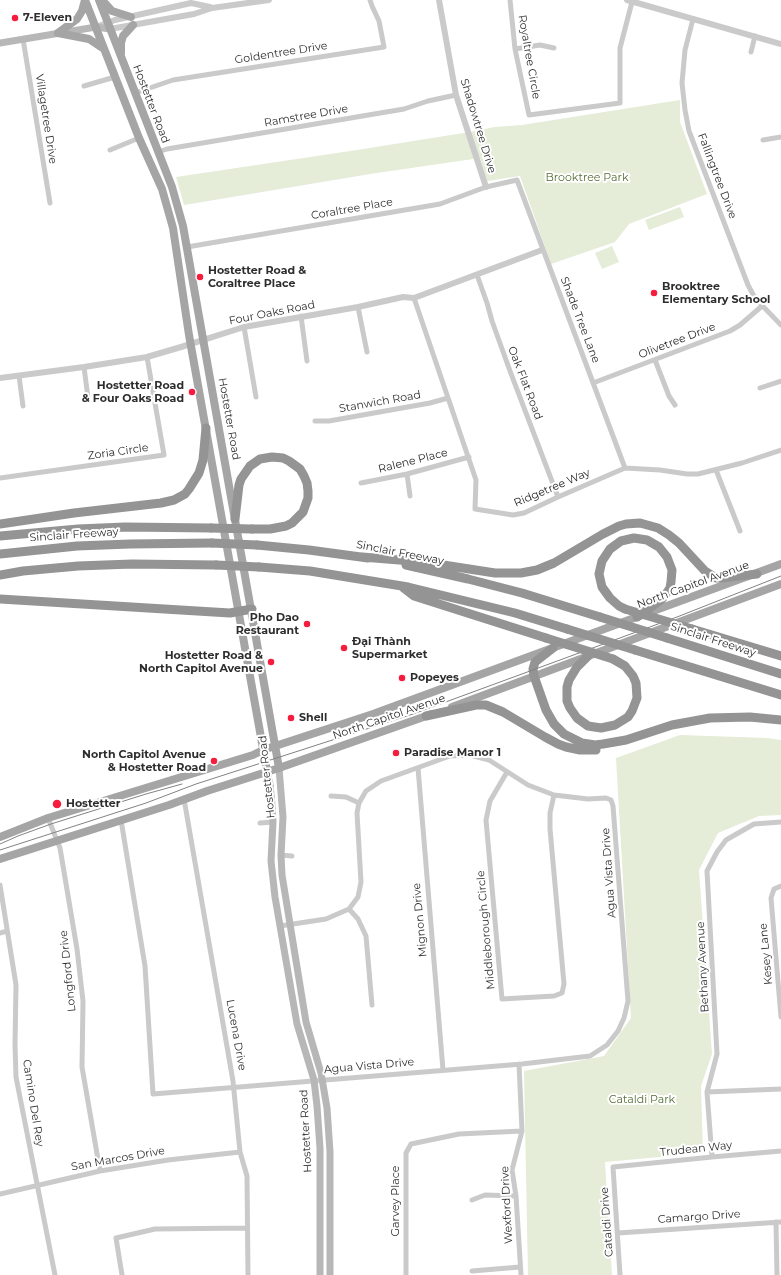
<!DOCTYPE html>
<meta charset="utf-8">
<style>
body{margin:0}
canvas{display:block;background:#fff}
</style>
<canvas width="781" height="1275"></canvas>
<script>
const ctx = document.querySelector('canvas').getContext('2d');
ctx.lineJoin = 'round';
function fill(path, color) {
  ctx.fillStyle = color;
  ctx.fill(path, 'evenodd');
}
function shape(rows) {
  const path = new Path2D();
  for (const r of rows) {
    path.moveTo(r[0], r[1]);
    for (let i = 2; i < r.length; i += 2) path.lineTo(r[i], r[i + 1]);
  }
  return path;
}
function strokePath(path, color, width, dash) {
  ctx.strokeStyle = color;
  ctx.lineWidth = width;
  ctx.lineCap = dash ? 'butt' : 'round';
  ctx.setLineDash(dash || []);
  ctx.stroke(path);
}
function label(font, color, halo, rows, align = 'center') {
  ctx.font = font + ' Montserrat,sans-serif';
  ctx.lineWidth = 4;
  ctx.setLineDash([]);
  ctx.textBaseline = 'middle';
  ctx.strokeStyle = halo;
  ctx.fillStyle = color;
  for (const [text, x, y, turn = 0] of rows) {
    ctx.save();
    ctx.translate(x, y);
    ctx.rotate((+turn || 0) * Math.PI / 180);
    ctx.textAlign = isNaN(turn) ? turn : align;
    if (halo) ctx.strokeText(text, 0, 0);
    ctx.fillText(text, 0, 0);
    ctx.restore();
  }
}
const green = shape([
 [680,100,680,122,707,194,629,224,615,242,551,264,520,176,487,181,480,158,370,174,184,205,176,177,357,150,476,131,494,127,522,125],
 [680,207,684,217,649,230,645,220],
 [612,246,619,262,602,269,595,253],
 [680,735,767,738,781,740,781,815,759,816,718,833,699,870,712,1054,701,1086,703,1153,605,1162,612,1275,528,1275,524,1071,604,1056,631,1018,616,758]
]);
const minor = shape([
 [510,0,515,49,529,115,620,103,620,48,632,2],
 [693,19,685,50,682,83,685,110,689,131,748,285,755,298,781,325],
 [23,39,50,203],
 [515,49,540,45,554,48],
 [751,52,755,36],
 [84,86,115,77],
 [135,93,173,80,384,47,379,21,372,6,370,0],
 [763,140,781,137],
 [110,150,139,138],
 [158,152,167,149,404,109,428,101,456,95],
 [187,247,440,204,486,187,517,180,625,468],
 [477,275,487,303,492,321,510,371,558,497],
 [414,298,476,480,475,509,513,515,524,513,558,497,625,468,660,470,687,474,698,474,742,463,781,450],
 [358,307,367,352],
 [301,316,307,361],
 [244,327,256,397],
 [655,360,669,396,675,405],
 [84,367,88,398],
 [19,376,23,406],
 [593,383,730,331,740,325,762,306],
 [760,388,781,381],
 [315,421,329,421,430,403,448,398],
 [716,470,740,531],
 [407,474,410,496],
 [0,478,164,455,147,357],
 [361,483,407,474,469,457],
 [418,768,443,1070],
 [507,772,490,801,486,820,502,999,554,996,562,993,564,984,550,829,550,813,554,795],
 [331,796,346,797,359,803],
 [184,799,233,1081,240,1152,247,1176,248,1275],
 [48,818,60,848,77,949,83,1001,82,1067,100,1171],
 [121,820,145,966,153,1094,522,1064,590,1056,607,1045,618,1031,624,1018,628,1001,613,806,611,800,606,798,588,799,554,795,528,785,489,760,470,755,450,756,381,781,366,791,359,803,357,813,361,882,358,897,349,909,326,919,280,926],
 [260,823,273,822],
 [281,855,292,856],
 [0,885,16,985,15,1045,16,1077,55,1275],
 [781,886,774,889,771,898,781,1017],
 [349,909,358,919,366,936,372,1005],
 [0,933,7,931],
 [519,1064,522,1131,512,1170,516,1196,521,1275],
 [707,1092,781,1089],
 [712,1157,707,1092,717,1054,707,871,717,852,726,840,754,824,781,822],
 [0,1194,100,1171,168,1160,240,1152],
 [472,1200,485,1195,516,1196],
 [776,1222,777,1275],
 [618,1233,781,1222],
 [472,1271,520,1267],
 [122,1275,116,1238,155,1229,247,1228],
 [406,1275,406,1153,411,1144,459,1134,522,1131],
 [620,1275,613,1167,712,1157,781,1151]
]);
const tertiary = shape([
 [439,0,456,95,486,187],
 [627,0,781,44],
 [96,27,115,20,191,3,210,7],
 [110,29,194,14,212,8,269,0],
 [0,378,84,367,147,357,181,347,244,327,358,307,403,297,414,298,542,250]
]);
const secondary = shape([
 [0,43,96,27,110,29],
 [279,768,283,817,281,855,282,875,306,1022,321,1073,327,1108,330,1152,330,1275],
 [267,771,270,784,272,805,273,822,271,861,275,897,297,1024,314,1080,317,1106,320,1148,320,1275]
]);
const primary = shape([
 [85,0,139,138,162,189,173,228,189,335,267,771],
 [99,0,172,187,183,226,279,768],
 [102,0,112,11,131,17],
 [58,33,89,39,104,49],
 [58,33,77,19,82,11,85,0],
 [121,53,121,43,123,36,133,25],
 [452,707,781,584],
 [0,837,48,818,253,755,263,750,373,714,781,564],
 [0,859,169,805,207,791,279,768,432,714]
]);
const motorway = shape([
 [235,519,239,485,241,479,250,466,260,459,272,457,283,458,289,461,300,469,304,476,307,483,308,491,308,498,303,512,292,523,286,526,270,529,252,529],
 [0,524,74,513,161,503,174,500,185,494,189,489,199,473,203,460,206,428],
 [0,536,78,529,125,527,211,528],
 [257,545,309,550,368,558],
 [0,554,77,546,130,544,212,543],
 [362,557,424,562,495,573,521,573,537,570,554,563,603,534,619,526,626,524,640,523,658,528,669,535,679,543,705,571,716,578,722,578,757,574],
 [406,565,468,579,522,593,600,617],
 [259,567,310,571,408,587,515,613,567,629],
 [0,575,23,571,78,566,132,564,216,565],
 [401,586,414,596,546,638],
 [0,599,230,613,252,609],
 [625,609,619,606,610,598,602,587,599,574,602,561,610,549,621,541,634,538,647,540,659,547,667,557,672,570,671,582,670,588,666,594,662,599,637,617],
 [692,629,781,656],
 [667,638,781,674],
 [553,648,535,662,533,669,534,676,546,710,554,724,564,734,582,743,595,745,603,744,626,740,672,725,710,718,750,717,781,720],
 [635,650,781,695],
 [588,656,577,667,569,680,567,687,567,701,570,708,577,718,588,726,601,728,615,725,628,717,632,711,637,698,636,683,633,676,625,666,613,659],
 [426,716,476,705,486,705,503,712,545,737,558,744,566,747,580,750,596,750]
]);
const tram = shape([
 [0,844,18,836,51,824,146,794,182,784],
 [0,850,146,803,196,784,413,714,677,617,781,576]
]);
const motorwayBridge = shape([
 [211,528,252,529],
 [212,543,257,545],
 [216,565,259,567],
 [625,609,692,629],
 [600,617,667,638],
 [567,629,635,650],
 [546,638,613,659]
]);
const markers = [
 [15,18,4,"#f61c3d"],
 [200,277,4,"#f61c3d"],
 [654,293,4,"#f61c3d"],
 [192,392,4,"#f61c3d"],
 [307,624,4,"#f61c3d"],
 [344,648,4,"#f61c3d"],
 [271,662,4,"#f61c3d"],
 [402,678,4,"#f61c3d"],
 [291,718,4,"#f61c3d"],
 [396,753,4,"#f61c3d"],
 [214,761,4,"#f61c3d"],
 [57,804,5,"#f61c3d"]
];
const poiNames = [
 ["7-Eleven",23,18],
 ["Hostetter Road &",208,271],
 ["Coraltree Place",208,284],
 ["Brooktree",662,287],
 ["Elementary School",662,300],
 ["Hostetter Road",184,386,"right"],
 ["& Four Oaks Road",184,399,"right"],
 ["Pho Dao",299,618,"right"],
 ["Restaurant",299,631,"right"],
 ["Đại Thành",352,642],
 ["Supermarket",352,655],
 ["Hostetter Road &",263,656,"right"],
 ["North Capitol Avenue",263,669,"right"],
 ["Popeyes",410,678],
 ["Shell",299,718],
 ["Paradise Manor 1",404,753],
 ["North Capitol Avenue",206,755,"right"],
 ["& Hostetter Road",206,768,"right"],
 ["Hostetter",66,804]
];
const streetNames = [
 ["Goldentree Drive",281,53,-9],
 ["Royaltree Circle",529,57,80],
 ["Hostetter Road",151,104,69],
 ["Ramstree Drive",306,116,-10],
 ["Villagetree Drive",46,119,81],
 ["Shadowtree Drive",478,126,73],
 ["Fallingtree Drive",717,176,69],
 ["Coraltree Place",352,209,-10],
 ["Four Oaks Road",272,313,-11],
 ["Shade Tree Lane",580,320,69],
 ["Olivetree Drive",677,341,-21],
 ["Oak Flat Road",525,383,69],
 ["Stanwich Road",380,402,-10],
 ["Hostetter Road",229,419,80],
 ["Zoria Circle",118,452,-8],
 ["Ralene Place",413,461,-14],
 ["Ridgetree Way",552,488,-23],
 ["Sinclair Freeway",74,535,-4],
 ["Sinclair Freeway",400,553,11],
 ["North Capitol Avenue",693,585,-20],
 ["Sinclair Freeway",713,640,18],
 ["North Capitol Avenue",389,717,-19],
 ["Hostetter Road",267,777,-96],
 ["Agua Vista Drive",609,873,-94],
 ["Mignon Drive",420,920,-95],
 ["Middleborough Circle",486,930,-95],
 ["Kesey Lane",766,954,-95],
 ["Bethany Avenue",703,967,-93],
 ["Longford Drive",68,971,-96],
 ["Lucena Drive",236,1035,80],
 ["Agua Vista Drive",369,1066,-5],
 ["Camino Del Rey",33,1103,81],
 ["Hostetter Road",306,1131,-93],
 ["Trudean Way",696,1149,-6],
 ["San Marcos Drive",118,1159,-10],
 ["Garvey Place",396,1201,-90],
 ["Wexford Drive",507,1205,-93],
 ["Camargo Drive",699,1217,-4],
 ["Cataldi Drive",607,1222,-94]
];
const parkNames = [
 ["Brooktree Park",587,178],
 ["Cataldi Park",642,1100]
];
fill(green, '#e5ecd8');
strokePath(minor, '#cacaca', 5);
strokePath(tertiary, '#cacaca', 6);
strokePath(secondary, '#b7b7b7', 7);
strokePath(primary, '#a5a5a5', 8);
strokePath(motorway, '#949494', 9);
strokePath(tram, '#828282', 1);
strokePath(motorwayBridge, '#949494', 9);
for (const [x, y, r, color] of markers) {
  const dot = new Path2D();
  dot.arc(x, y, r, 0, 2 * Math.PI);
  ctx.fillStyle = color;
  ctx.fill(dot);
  strokePath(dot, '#fff', 1.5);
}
label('bold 11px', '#2d2d2d', '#fff', poiNames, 'left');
label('11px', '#2d2d2d', '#fff', streetNames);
label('11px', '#546d36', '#fff', parkNames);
</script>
